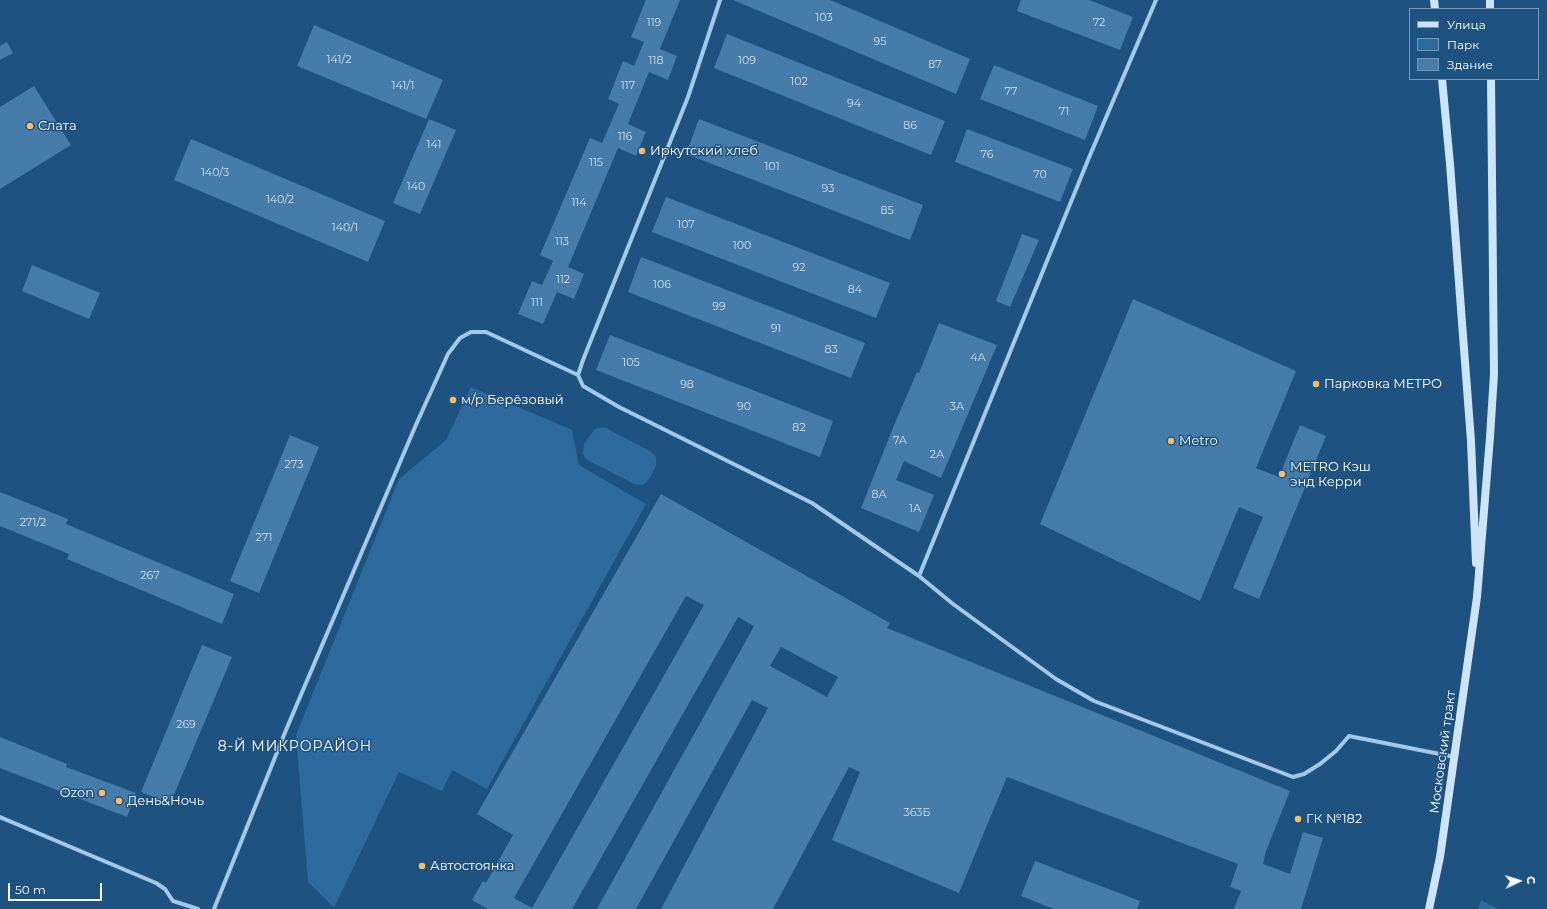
<!DOCTYPE html>
<meta charset="utf-8">
<style>
body{margin:0}
#map{position:relative;width:1547px;height:909px;overflow:hidden;background:#1e5280;font-family:Montserrat,sans-serif}
canvas{display:block}
.legend{position:absolute;left:1409px;top:8px;width:130px;height:72px;box-sizing:border-box;background:#1e5280;border:1px solid #7897b3;margin:0;padding:5px 7px;list-style:none;font-size:12px;color:#fff}
.legend li{display:flex;align-items:center;gap:8px;height:20px}
.legend b{width:20px;border:1px solid #7897b3}
.north{position:absolute;left:1499px;top:861px;width:40px;height:40px;-webkit-text-stroke:3px #1e5280;paint-order:stroke;rotate:86deg;font-size:11px;font-weight:700;line-height:16px;text-align:center;color:#fff}
.north::after{content:'';display:block;margin:auto;width:14px;height:18px;background:#fff;clip-path:polygon(50% 0,100% 100%,50% 72%,0 100%)}
.scale{position:absolute;left:8px;top:883px;width:94px;height:18px;box-sizing:border-box;border:2px solid #fff;border-top:0;padding-left:5px;font-size:12px;line-height:14px;white-space:nowrap;color:#fff;-webkit-text-stroke:3px #1e5280;paint-order:stroke}
</style>
<div id="map">
<canvas width="1547" height="909"></canvas>
<ul class="legend">
<li><b style="height:5px;background:#cde3f7"></b>Улица</li>
<li><b style="height:11px;background:#2d6a9d"></b>Парк</li>
<li><b style="height:11px;background:#467caa"></b>Здание</li>
</ul>
<div class="north">С</div>
<div class="scale">50 m</div>
</div>
<script>
const ctx = document.querySelector('canvas').getContext('2d');
ctx.lineJoin = 'round';
function fill(path, color) {
  ctx.fillStyle = color;
  ctx.fill(path, 'evenodd');
}
function shape(rows) {
  const path = new Path2D();
  for (const r of rows) {
    path.moveTo(r[0], r[1]);
    for (let i = 2; i < r.length; i += 2) path.lineTo(r[i], r[i + 1]);
  }
  return path;
}
function strokePath(path, color, width, dash) {
  ctx.strokeStyle = color;
  ctx.lineWidth = width;
  ctx.lineCap = dash ? 'butt' : 'round';
  ctx.setLineDash(dash || []);
  ctx.stroke(path);
}
function label(font, color, halo, rows, align = 'center') {
  ctx.font = font + ' Montserrat,sans-serif';
  ctx.lineWidth = 3;
  ctx.setLineDash([]);
  ctx.textBaseline = 'middle';
  ctx.strokeStyle = halo;
  ctx.fillStyle = color;
  for (const [text, x, y, turn = 0] of rows) {
    ctx.save();
    ctx.translate(x, y);
    ctx.rotate((+turn || 0) * Math.PI / 180);
    ctx.textAlign = isNaN(turn) ? turn : align;
    if (halo) ctx.strokeText(text, 0, 0);
    ctx.fillText(text, 0, 0);
    ctx.restore();
  }
}
const green = shape([
 [471,387,572,430,579,465,646,504,487,789,452,770,442,791,399,772,334,908,308,882,296,735,399,479,446,440],
 [604,427,650,451,656,457,656,466,649,479,643,485,634,484,587,460,583,454,584,444,595,429],
 [1481,900,1498,909,1478,909]
]);
const building = shape([
 [646,0,680,0,660,49,677,56,668,80,649,72,628,124,646,132,636,156,618,148,568,267,584,274,574,299,557,292,543,324,518,314,532,281,542,285,553,261,540,255,590,138,602,143,619,104,608,99,623,61,634,66,644,42,631,37],
 [733,0,830,0,970,59,956,94],
 [1021,0,1089,0,1133,17,1120,50,1017,11],
 [314,25,443,80,426,119,297,66],
 [727,34,945,121,931,155,714,68],
 [7,42,13,53,0,60,0,46],
 [994,65,1098,106,1085,140,980,99],
 [34,86,71,145,0,189,0,107],
 [429,119,456,130,420,214,393,203],
 [699,119,923,205,910,240,686,154],
 [967,129,1073,169,1060,202,955,162],
 [191,139,385,221,368,262,174,180],
 [666,197,890,283,876,318,652,232],
 [1022,234,1039,240,1010,307,996,301],
 [641,257,865,343,851,378,628,292],
 [32,265,100,293,89,319,22,291],
 [1133,299,1296,371,1256,468,1279,477,1300,425,1326,436,1259,599,1233,588,1263,517,1239,507,1200,601,1040,524],
 [939,323,997,345,941,478,904,461,896,480,934,495,919,532,861,508,897,418,917,372,919,373],
 [610,335,833,421,820,457,596,370],
 [290,435,319,447,259,593,230,581],
 [0,492,68,519,66,524,234,594,222,624,67,559,69,554,0,526],
 [661,494,890,623,887,628,1290,791,1266,851,1263,864,1290,874,1303,832,1323,838,1301,909,1234,909,1241,891,1230,887,1238,864,1007,777,959,893,832,840,860,772,849,767,773,909,661,909,768,708,752,700,636,909,597,909,754,626,738,617,572,909,488,909,472,900,483,881,486,883,513,835,477,814],
 [686,596,704,605,532,908,514,898],
 [781,647,838,677,827,697,770,666],
 [202,645,232,657,170,804,141,792],
 [0,737,67,764,66,767,136,793,127,817,0,768],
 [1035,861,1140,901,1137,909,1054,909,1021,896]
]);
const street = shape([
 [720,0,688,97,583,360,578,375,583,386,619,407,812,503,919,576,953,604,1056,679,1094,701,1293,777,1304,774,1320,764,1336,751,1349,736,1455,757],
 [919,576,1088,160,1156,0],
 [0,817,156,883,165,889,173,901,198,909],
 [214,909,286,730,415,427,448,354,460,338,471,332,486,332,578,375]
]);
const secondary = shape([
 [1434,0,1435,9],
 [1490,0,1490,9],
 [1442,79,1450,164,1471,441,1476,563],
 [1429,909,1440,857,1477,597,1490,437,1494,374,1491,79]
]);
const markers = [
 [30,126,4,"#f8bf61"],
 [642,151,4,"#f8bf61"],
 [1316,384,4,"#f8bf61"],
 [453,400,4,"#f8bf61"],
 [1171,441,4,"#f8bf61"],
 [1282,474,4,"#f8bf61"],
 [102,793,4,"#f8bf61"],
 [119,801,4,"#f8bf61"],
 [1298,819,4,"#f8bf61"],
 [422,866,4,"#f8bf61"]
];
const numberNames = [
 ["103",824,18],
 ["119",654,23],
 ["72",1099,23],
 ["95",880,42],
 ["141/2",339,60],
 ["118",656,61],
 ["109",747,61],
 ["87",935,65],
 ["102",799,82],
 ["141/1",403,86],
 ["117",628,86],
 ["77",1011,92],
 ["94",854,104],
 ["71",1064,112],
 ["86",910,126],
 ["116",625,137],
 ["141",434,145],
 ["76",987,155],
 ["115",596,163],
 ["101",772,167],
 ["140/3",215,173],
 ["70",1040,175],
 ["140",416,187],
 ["93",828,189],
 ["140/2",280,200],
 ["114",579,203],
 ["85",887,211],
 ["107",686,225],
 ["140/1",345,228],
 ["113",562,242],
 ["100",742,246],
 ["92",799,268],
 ["112",563,280],
 ["106",662,285],
 ["84",855,290],
 ["111",537,303],
 ["99",719,307],
 ["91",776,329],
 ["83",831,350],
 ["4А",978,358],
 ["105",631,363],
 ["98",687,385],
 ["90",744,407],
 ["3А",957,407],
 ["82",799,428],
 ["7А",900,441],
 ["2А",937,455],
 ["273",294,465],
 ["8А",879,495],
 ["1А",915,509],
 ["271/2",33,523],
 ["271",264,538],
 ["267",150,576],
 ["269",186,725],
 ["363Б",917,813]
];
const poiNames = [
 ["Слата",38,126],
 ["Иркутский хлеб",650,151],
 ["Парковка МЕТРО",1324,384],
 ["м/р Берёзовый",461,400],
 ["Metro",1179,441],
 ["METRO Кэш",1290,467],
 ["энд Керри",1290,482],
 ["Ozon",94,793,"right"],
 ["День&Ночь",127,801],
 ["ГК №182",1306,819],
 ["Автостоянка",430,866]
];
const streetNames = [
 ["Московский тракт",1443,752,-82]
];
const neighbourhoodNames = [
 ["8-Й МИКРОРАЙОН",295,747]
];
fill(green, '#2d6a9d');
fill(building, '#467caa');
strokePath(street, '#a2c9e9', 4);
strokePath(secondary, '#cde3f7', 8);
for (const [x, y, r, color] of markers) {
  const dot = new Path2D();
  dot.arc(x, y, r, 0, 2 * Math.PI);
  ctx.fillStyle = color;
  ctx.fill(dot);
  strokePath(dot, '#1e5280', 1.5);
}
label('11px', '#d1deea', null, numberNames);
label('13px', '#fff', '#1e5280', poiNames, 'left');
label('13px', '#fff', '#1e5280', streetNames);
ctx.letterSpacing = '1px';
label('14px', '#fff', '#1e5280', neighbourhoodNames);
ctx.letterSpacing = '0px';
</script>
